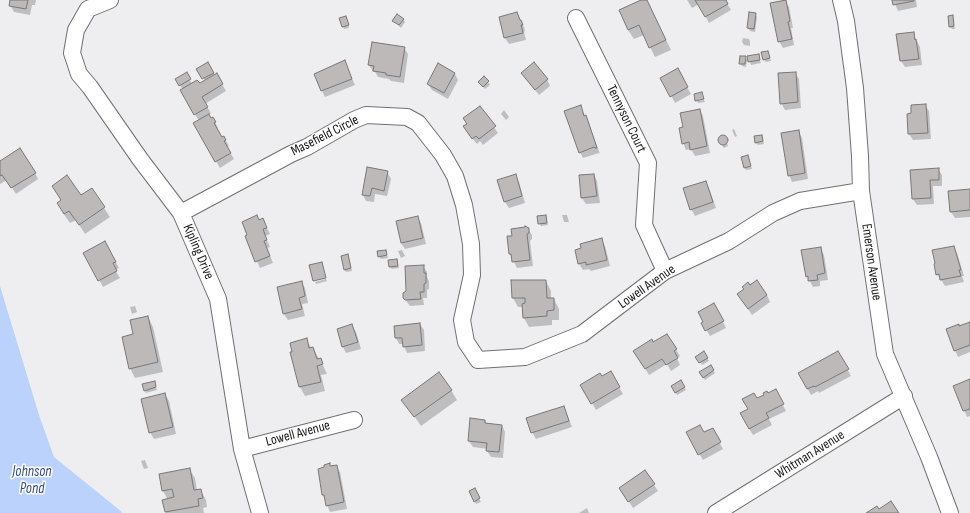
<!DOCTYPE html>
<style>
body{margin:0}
canvas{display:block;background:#eeeef1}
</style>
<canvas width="970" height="513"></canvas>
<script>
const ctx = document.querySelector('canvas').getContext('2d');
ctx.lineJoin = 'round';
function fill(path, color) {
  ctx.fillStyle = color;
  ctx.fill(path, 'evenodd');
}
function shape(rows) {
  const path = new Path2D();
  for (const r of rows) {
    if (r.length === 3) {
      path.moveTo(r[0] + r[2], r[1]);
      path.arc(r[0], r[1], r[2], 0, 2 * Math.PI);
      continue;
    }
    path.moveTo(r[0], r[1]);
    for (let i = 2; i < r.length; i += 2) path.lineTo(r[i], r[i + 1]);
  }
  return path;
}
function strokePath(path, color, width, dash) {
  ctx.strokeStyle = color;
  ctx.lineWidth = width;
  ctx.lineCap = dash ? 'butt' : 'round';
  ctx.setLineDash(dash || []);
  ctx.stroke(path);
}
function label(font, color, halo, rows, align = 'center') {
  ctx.font = font + ' "Sofia Sans Condensed",sans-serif';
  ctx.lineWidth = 3;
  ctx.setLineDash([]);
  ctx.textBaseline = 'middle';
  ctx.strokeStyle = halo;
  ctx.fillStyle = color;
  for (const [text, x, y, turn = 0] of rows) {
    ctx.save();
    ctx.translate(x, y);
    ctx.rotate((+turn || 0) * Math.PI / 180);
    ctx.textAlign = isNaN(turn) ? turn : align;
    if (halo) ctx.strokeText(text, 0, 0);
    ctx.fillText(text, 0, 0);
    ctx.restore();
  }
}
const water = shape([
 [0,286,39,415,54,457,122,512,121,513,0,513]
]);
const shadow = shape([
 [11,0,36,0,35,5,32,5,30,15,14,12,10,5],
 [644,0,646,0,651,9,671,50,655,57,644,35,634,39,628,30],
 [687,0,725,0,731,10,709,23,699,4,692,8],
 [893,0,916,0,917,7,898,11],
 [785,1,789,7,793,28,791,28,794,45,783,48,779,41],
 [517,13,524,27,525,31,524,32,526,40,509,44,505,38,500,17],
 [755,14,757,17,755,32,750,31,748,28],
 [952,16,955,29,952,29,950,27],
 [403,19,405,22,401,28,394,21],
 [347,20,349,28,344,29,343,27],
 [913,33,920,47,922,65,905,67,901,61,897,35],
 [743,38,749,39,750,42,750,46,744,45,742,42],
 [404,48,408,54,404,83,391,81,389,79,378,77,375,72,373,72,369,65],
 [768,52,771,61,766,62,764,60],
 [758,55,761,63,751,65,748,57],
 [745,57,747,60,746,67,742,66,740,63],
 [344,61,355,85,325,97,322,91],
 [208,63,215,75,216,74,226,91,205,104,211,113,208,115,211,119,213,118,218,128,217,129,222,139,224,137,229,146,227,147,234,159,220,168,194,124,199,121,181,91,183,90,177,80,187,74,192,84,199,85,205,81,198,69],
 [439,65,455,74,458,80,448,99,432,90,428,84],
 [677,70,691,94,675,103,662,78],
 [795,73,799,79,801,108,785,110,781,103],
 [522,74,547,79,550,86,539,95],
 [479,82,488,82,490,85,485,89],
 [704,100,705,102,698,103,697,101],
 [925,105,929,111,931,139,913,140,909,134,912,114],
 [580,106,589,123,600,154,599,153,583,158,580,152],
 [480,107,498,133,483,145,480,141,477,144,468,133],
 [504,110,509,117,506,120,501,114],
 [700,110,703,116,710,153,695,156,691,149,686,150,683,143,684,128],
 [734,129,737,136,735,137,732,130],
 [799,131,802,138,808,179,792,182,789,175],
 [720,136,725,136,728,146,724,148,723,147],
 [762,136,764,144,758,145,756,143],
 [748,157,752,169,746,170,745,168],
 [0,162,35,173,38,179,16,194,7,180,0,184],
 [938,169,942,175,942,186,933,186,934,204,917,205,913,199],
 [387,172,391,179,387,196,375,194,374,202,366,201,363,195],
 [594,175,597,181,600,203,586,204,582,198,580,176],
 [515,176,519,182,525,203,509,208,505,202],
 [705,182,709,188,716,208,695,216,691,209],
 [970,190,970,217,955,218,951,212,949,192],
 [81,196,104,208,110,217,85,234,76,220,70,223,63,213],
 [562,215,567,215,569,222,564,222],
 [546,216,548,225,541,226,539,223],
 [417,217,421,223,426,244,405,249,401,243],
 [263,220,270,234,265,236,270,247,267,248,273,263,260,268,246,237,259,221],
 [528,229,532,235,532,239,530,241,533,266,517,268,510,254,508,237,513,237],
 [601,240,605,246,610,266,591,271,589,269,583,270,579,264,576,251],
 [954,247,957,253,964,276,962,276,964,282,945,286,937,274],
 [820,248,824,255,828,280,820,281,820,286,813,287,807,276],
 [109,249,119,268,115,270,120,278,103,287,85,253],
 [402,250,405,256,401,258,398,251],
 [386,251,388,258,381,259,379,256],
 [348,255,352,271,346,272,344,269],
 [397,260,399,268,392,269,390,267],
 [423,266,427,272,427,277,429,281,429,289,427,290,427,298,423,298,424,305,410,306,404,298],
 [326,279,327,281,316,284,315,282],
 [546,281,551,291,551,299,554,299,559,309,559,320,552,320,552,325,529,327,524,318,523,307,518,307,513,298],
 [301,282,305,288,308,303,302,304,305,316,288,320,284,314],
 [767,295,770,302,752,315,742,300],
 [714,305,726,328,710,336,703,324,705,323],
 [135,306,137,312,132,314,130,307],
 [148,317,153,327,163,372,135,378,130,368,134,335],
 [970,323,970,352,958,357,955,350,959,327],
 [420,324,424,330,425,351,407,353,403,344,399,344,396,338,395,327],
 [352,326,356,332,361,349,346,353,343,347],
 [667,335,680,356,677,358,680,365,671,371,667,364,649,375,634,351,653,344],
 [307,340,311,348,313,348,319,359,320,359,327,374,321,375,325,391,305,396,300,387,293,353],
 [838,352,851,376,819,393,818,391,811,395,799,373],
 [703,353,709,361,702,365,697,357],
 [710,366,715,373,705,380,700,373],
 [610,372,623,394,596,410,582,385,601,378],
 [970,380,970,416,967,417,954,386],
 [681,381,686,390,677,395,672,386],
 [154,382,157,390,146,393,145,390],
 [451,390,457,400,421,426,403,400],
 [775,390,786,411,769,419,772,425,753,435,749,428,749,410,756,399],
 [165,394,169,401,176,434,154,439,150,432],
 [564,407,567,414,572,427,536,439,532,432],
 [485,420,487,424,502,425,505,432,503,458,491,457,487,451,488,449,473,447,469,441],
 [712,429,723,449,703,460,687,433,704,434],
 [145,460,148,468,144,469,141,461],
 [329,465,331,467,336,466,340,472,347,509,330,512,327,505,323,495,319,469,325,468],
 [189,469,195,478,197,491,200,490,206,500,207,507,203,508,204,513,166,513,163,500,168,500,163,491],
 [654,485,658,491,633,508,624,494],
 [474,489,481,502,476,504,470,492],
 [587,508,589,513,579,513]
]);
const building = shape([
 [10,0,28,0,26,9,9,6,10,0],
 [641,0,647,0,666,40,649,48,639,25,628,30,619,10,641,0],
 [695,0,726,0,728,4,705,17,695,0],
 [786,0,790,21,788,22,792,39,778,42,770,3,786,0],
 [892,0,914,0,914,1,893,5,892,0],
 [517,12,520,20,521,20,523,25,521,25,523,33,504,38,499,17,517,12],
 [749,12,756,13,754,29,747,28,749,12],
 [397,14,404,19,399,25,392,21,397,14],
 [953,15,954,26,949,27,948,16,953,15],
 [346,16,349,25,342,27,339,18,346,16],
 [914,32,915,40,916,39,919,59,900,61,896,34,914,32],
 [372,42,405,47,400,77,386,75,386,73,373,71,374,66,368,65,372,42],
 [768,51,770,58,763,60,761,52,768,51],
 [759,54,760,60,748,62,747,56,759,54],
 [740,56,746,56,745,64,739,64,740,56],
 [345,60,352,79,321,91,314,74,345,60],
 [208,62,214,73,202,79,196,69,208,62],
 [534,62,548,79,535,90,521,73,534,62],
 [438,63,455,73,444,93,427,84,438,63],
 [678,68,688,87,670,97,660,78,678,68],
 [187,72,191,79,179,86,175,79,187,72],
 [796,72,798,102,780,104,778,73,796,72],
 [217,73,223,84,202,97,208,107,194,115,180,90,197,80,200,83,217,73],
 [484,76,489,81,483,87,478,82,484,76],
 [702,92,704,99,695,101,694,94,702,92],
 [926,104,928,133,908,134,907,114,911,113,911,105,926,104],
 [581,105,584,116,586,115,597,148,595,148,594,147,579,153,564,111,581,105],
 [480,106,496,126,479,139,476,136,472,139,463,126,467,124,463,118,480,106],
 [700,109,707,146,690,150,689,142,682,144,679,128,683,127,680,113,700,109],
 [209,114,211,118,213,117,216,122,214,123,222,137,224,136,226,140,224,141,231,153,215,162,193,123,209,114],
 [799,130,805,173,788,176,781,133,799,130],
 [762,135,763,141,755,143,754,136,762,135],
 [723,140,5],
 [20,148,36,173,11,188,2,175,0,176,0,161,20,148],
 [748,155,751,166,744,168,741,157,748,155],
 [367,167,388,171,384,191,372,188,370,196,362,195,367,167],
 [939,168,939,180,930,180,931,198,912,199,910,170,939,168],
 [516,174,522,196,504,202,497,180,516,174],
 [594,174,597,196,581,198,579,175,594,174],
 [67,175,81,195,92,188,105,207,79,225,69,211,64,214,57,203,61,200,52,186,67,175],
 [706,181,713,202,690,210,683,188,706,181],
 [970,189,970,210,950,212,948,191,970,189],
 [257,215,259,220,263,218,267,228,263,229,267,240,264,241,270,256,255,262,245,236,247,235,242,222,257,215],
 [546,215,547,223,538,224,537,216,546,215],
 [418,216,423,238,401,243,396,221,418,216],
 [525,226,529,228,529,233,527,234,530,260,512,262,511,254,509,254,507,236,512,236,511,229,525,227,525,226],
 [602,238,607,260,586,265,586,262,578,264,575,250,581,248,580,244,602,238],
 [105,241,116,262,113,263,117,271,98,281,83,253,105,241],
 [954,246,961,270,959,270,961,276,940,280,939,274,936,275,934,264,935,263,932,250,954,246],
 [821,247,825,273,817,275,818,280,808,281,808,276,806,277,801,250,821,247],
 [386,250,387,255,378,257,377,251,386,250],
 [348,254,351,268,344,270,341,256,348,254],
 [397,259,398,266,389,267,388,260,397,259],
 [322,262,326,278,313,281,309,265,322,262],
 [424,265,424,273,426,273,426,283,424,284,424,292,420,292,421,299,405,300,403,298,403,293,406,291,405,266,424,265],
 [511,280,546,280,547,298,554,298,554,310,547,311,547,316,523,318,522,304,525,303,525,298,512,298,511,280],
 [757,280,767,295,748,309,737,294,744,289,742,287,748,282,750,285,757,280],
 [302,281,305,296,299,298,302,309,283,314,277,287,302,281],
 [714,303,724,321,705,331,701,323,703,322,698,312,714,303],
 [148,316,158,362,129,369,122,337,133,334,130,320,148,316],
 [970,322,970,345,954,351,946,329,959,324,959,326,970,322],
 [420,323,422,345,403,347,402,338,395,338,394,326,420,323],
 [352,324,358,342,342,347,337,329,352,324],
 [667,334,677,349,674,351,678,358,666,365,662,359,645,369,633,351,652,339,653,342,667,334],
 [307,338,309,348,313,347,317,359,321,358,323,364,317,366,321,382,299,387,290,352,292,352,290,343,307,338],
 [704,351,708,358,699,363,695,357,704,351],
 [838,351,849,369,815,387,814,386,807,389,798,373,838,351],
 [711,365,714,370,703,378,699,372,711,365],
 [611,371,620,387,591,404,580,385,600,373,602,376,611,371],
 [439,372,452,390,414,417,401,400,439,372],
 [970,379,970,409,963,411,953,386,970,379],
 [681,380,685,387,675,393,671,386,681,380],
 [155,381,156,387,144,391,142,384,155,381],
 [776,389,784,404,766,413,769,418,749,429,740,413,748,409,742,399,754,393,757,398,764,395,763,393,767,391,768,393,776,389],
 [165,393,173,427,149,433,141,399,165,393],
 [564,406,569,421,531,433,526,418,564,406],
 [470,418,485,420,485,423,502,425,499,452,486,451,487,443,468,441,470,418],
 [700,425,704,432,713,428,721,442,698,455,686,432,700,425],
 [330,463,330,466,337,465,344,502,326,506,324,495,322,495,318,469,324,467,324,465,330,463],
 [190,468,194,490,201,489,203,498,198,499,199,506,165,512,162,500,174,497,172,489,162,491,159,474,190,468],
 [645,470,655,484,628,502,619,488,645,470],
 [475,488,480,498,474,502,469,491,475,488],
 [891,501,899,513,866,513,877,506,879,509,891,501]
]);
const street = shape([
 [110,0,88,9,76,30,72,53,79,74,90,87,140,159,181,213,218,299,242,449,260,513],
 [841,0,846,21,855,88,860,156,861,191,885,354,929,457,950,513],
 [576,18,648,163,644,225,665,271],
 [181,213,291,154,307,147,354,120,366,115,407,117,418,123,443,155,455,176,464,205,471,244,472,275,462,320,466,342,478,360,525,357,582,334,665,271,729,241,773,213,800,201,861,191],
 [242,449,354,420],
 [716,513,904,396]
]);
const streetNames = [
 ["Tennyson Court",626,119,64],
 ["Masefield Circle",325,136,-27],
 ["Kipling Drive",198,252,67],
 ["Emerson Avenue",871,262,82],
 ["Lowell Avenue",647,287,-35],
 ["Lowell Avenue",298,434,-15],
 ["Whitman Avenue",810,455,-32]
];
const waterNames = [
 ["Johnson",32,472],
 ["Pond",32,489]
];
fill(water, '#bbd2fd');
fill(shadow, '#0003');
fill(building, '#bdb9b8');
strokePath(building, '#7a7776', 1);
strokePath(street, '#707073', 18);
strokePath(street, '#fff', 16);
label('14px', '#181819', '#fff', streetNames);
label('italic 15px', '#334e83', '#fff', waterNames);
</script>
